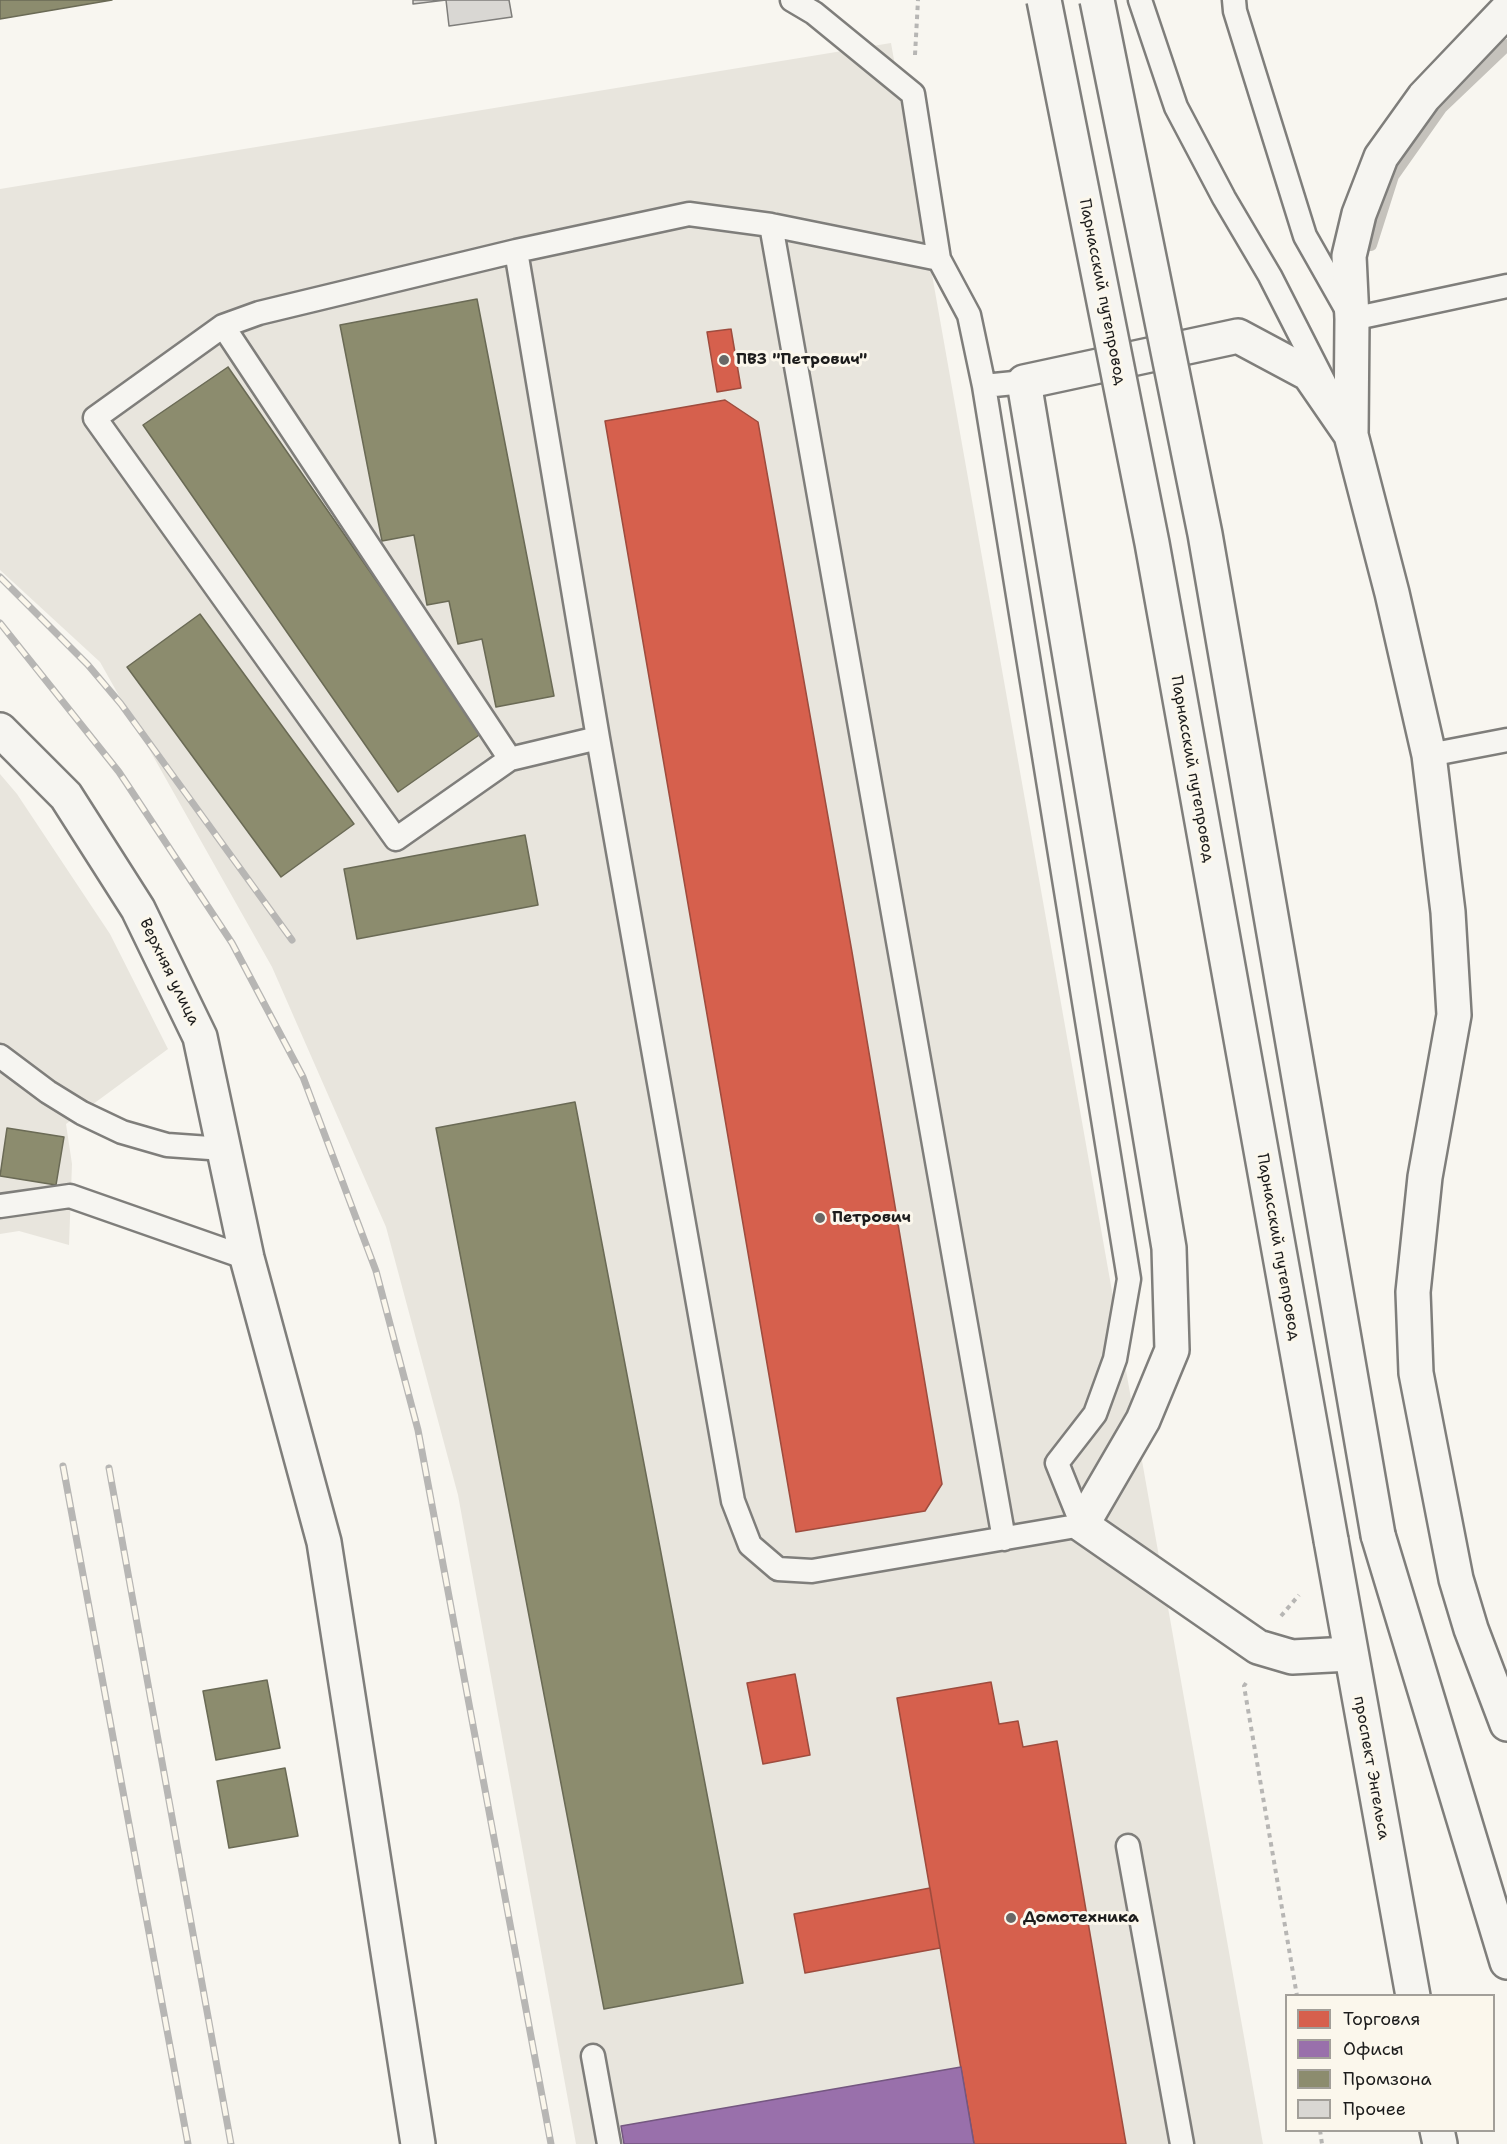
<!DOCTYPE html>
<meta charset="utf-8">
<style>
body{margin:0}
#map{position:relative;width:1507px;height:2144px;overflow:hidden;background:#f8f6f0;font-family:"Shantell Sans",sans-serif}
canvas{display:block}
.legend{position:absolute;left:1285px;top:1994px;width:210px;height:138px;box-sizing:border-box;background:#fbf7ec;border:2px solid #a29f99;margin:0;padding:8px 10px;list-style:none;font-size:18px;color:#1c1c1c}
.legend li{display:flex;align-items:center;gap:12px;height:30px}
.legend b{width:30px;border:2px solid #a29f99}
</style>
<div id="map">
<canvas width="1507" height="2144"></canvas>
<ul class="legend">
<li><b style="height:16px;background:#d6604d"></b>Торговля</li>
<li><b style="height:16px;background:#9970ab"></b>Офисы</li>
<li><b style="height:16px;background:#8c8c6e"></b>Промзона</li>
<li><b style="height:16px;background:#d9d7d3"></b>Прочее</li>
</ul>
</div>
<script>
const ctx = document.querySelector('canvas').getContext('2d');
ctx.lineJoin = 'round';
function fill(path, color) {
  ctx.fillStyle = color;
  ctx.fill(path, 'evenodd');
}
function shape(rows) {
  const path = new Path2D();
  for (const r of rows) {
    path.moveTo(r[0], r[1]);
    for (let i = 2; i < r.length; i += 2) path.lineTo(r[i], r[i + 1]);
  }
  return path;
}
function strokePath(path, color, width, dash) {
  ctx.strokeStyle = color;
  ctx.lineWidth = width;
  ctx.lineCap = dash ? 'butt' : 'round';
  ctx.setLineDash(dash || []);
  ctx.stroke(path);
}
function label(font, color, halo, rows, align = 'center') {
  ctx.font = font + ' "Shantell Sans",sans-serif';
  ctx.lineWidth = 6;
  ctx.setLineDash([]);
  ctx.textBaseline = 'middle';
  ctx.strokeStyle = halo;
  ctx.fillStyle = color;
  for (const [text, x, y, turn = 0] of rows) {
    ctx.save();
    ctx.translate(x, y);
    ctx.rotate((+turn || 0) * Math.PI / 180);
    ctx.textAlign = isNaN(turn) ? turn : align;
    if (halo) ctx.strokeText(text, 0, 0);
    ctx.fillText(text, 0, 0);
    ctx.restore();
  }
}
const built = shape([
 [891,43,1263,2144,576,2144,458,1495,386,1227,272,967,100,662,0,570,0,189],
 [0,774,17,794,110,934,168,1049,66,1124,72,1164,69,1245,19,1231,0,1234]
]);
const shops = shape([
 [731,329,741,388,717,392,707,332,731,329],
 [725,400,758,422,852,952,942,1484,925,1511,796,1532,605,421,725,400],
 [795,1674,810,1755,763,1764,747,1683,795,1674],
 [991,1682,999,1724,1018,1721,1023,1747,1057,1741,1126,2144,974,2144,897,1698,991,1682],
 [930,1888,940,1948,805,1973,794,1914,930,1888]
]);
const offices = shape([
 [961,2067,974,2144,624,2144,621,2126,961,2067]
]);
const industry = shape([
 [0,0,112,0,0,19,0,0],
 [477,299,554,696,496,707,482,639,458,644,449,601,427,605,414,535,382,541,340,325,477,299],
 [228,367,482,733,398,792,143,425,228,367],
 [200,614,354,824,281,877,127,667,200,614],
 [525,835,538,905,357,939,344,869,525,835],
 [575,1102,743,1983,604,2009,436,1128,575,1102],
 [7,1128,64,1137,56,1185,0,1176,7,1128],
 [267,1680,280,1748,216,1760,203,1691,267,1680],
 [285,1768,298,1836,229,1848,217,1781,285,1768]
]);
const stream = shape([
 [1371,245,1393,176,1441,108,1507,45]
]);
const building = shape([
 [413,0,509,0,512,17,449,26,446,0,413,4,413,0]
]);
const path = shape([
 [915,55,918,0],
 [1281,1616,1299,1595],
 [1246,1683,1244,1686,1297,1996],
 [1320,2130,1322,2144]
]);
const service = shape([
 [1140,0,1176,107,1224,198,1270,276,1325,384],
 [1234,0,1235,11,1305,236,1352,319,1507,286],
 [771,225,1004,1539],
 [516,251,598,738,733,1501,750,1545,778,1569,812,1571,1082,1525,1057,1463,1095,1414,1115,1359,1129,1279,984,386,969,315,939,259,913,94,814,13,792,0],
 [223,326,510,759,396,839,95,418,223,326,259,313,516,251,689,214,771,225,939,259],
 [984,386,1024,382],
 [1429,755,1507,740],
 [510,759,598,738],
 [0,1056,48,1092,82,1113,122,1132,167,1145,224,1149],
 [0,1206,70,1196,247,1258],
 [1128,1846,1182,2144],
 [593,2056,609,2144]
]);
const minor = shape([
 [1351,435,1352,319,1349,256,1359,214,1381,157,1424,97,1507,10],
 [0,730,66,796,138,909,200,1037,247,1258,324,1542,418,2144],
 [1350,1654,1292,1657,1258,1647,1082,1525,1143,1420,1172,1350,1169,1248,1024,382,1238,336,1309,374,1351,435,1392,593,1429,755,1448,912,1454,1015,1425,1177,1413,1292,1416,1373,1456,1579,1471,1629,1507,1724]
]);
const primary = shape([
 [1378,1535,1507,1962],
 [1331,1540,1413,1996],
 [1437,2130,1440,2144]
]);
const rail = shape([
 [0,577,88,665,121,704,292,940],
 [0,623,119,772,232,943,303,1077,376,1271,418,1430,551,2144],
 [63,1466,188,2144],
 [109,1468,231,2144]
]);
const primaryBridge = shape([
 [1044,0,1152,543,1331,1540],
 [1097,0,1205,534,1378,1535]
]);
const markers = [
 [724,360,6,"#696866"],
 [820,1218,6,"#696866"],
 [1011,1918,6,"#696866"]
];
const streetNames = [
 ["Парнасский путепровод",1102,292,79],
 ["Парнасский путепровод",1192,769,80],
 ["Верхняя улица",169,972,64],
 ["Парнасский путепровод",1278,1247,80],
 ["проспект Энгельса",1371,1768,80]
];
const poiNames = [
 ["ПВЗ \"Петрович\"",736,360],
 ["Петрович",832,1218],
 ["Домотехника",1023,1918]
];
fill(built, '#e8e5dd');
fill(shops, '#d6604d');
strokePath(shops, '#9e4c3e', 1.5);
fill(offices, '#9970ab');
strokePath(offices, '#745780', 1.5);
fill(industry, '#8c8c6e');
strokePath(industry, '#6a6a55', 1.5);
strokePath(stream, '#c5c2bc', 12);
fill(building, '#d9d7d3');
strokePath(building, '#7f7e7b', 1.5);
strokePath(service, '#7f7e7b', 27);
strokePath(minor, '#7f7e7b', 38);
strokePath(primary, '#7f7e7b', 38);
strokePath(path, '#b7b6b4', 4, [4.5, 4.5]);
strokePath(service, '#f6f5f1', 22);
strokePath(minor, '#f6f5f1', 33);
strokePath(primary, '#f6f5f1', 33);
strokePath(rail, '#b7b6b4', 7);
strokePath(rail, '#fbf7ec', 4.5, [14]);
strokePath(primaryBridge, '#7f7e7b', 38, []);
strokePath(primaryBridge, '#f6f5f1', 33);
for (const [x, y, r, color] of markers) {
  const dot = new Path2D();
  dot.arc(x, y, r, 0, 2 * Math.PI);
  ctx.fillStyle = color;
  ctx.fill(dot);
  strokePath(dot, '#fbf7ec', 2);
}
label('16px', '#1c1c1c', '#fbf7ec', streetNames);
label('bold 16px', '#1c1c1c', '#fbf7ec', poiNames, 'left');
</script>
